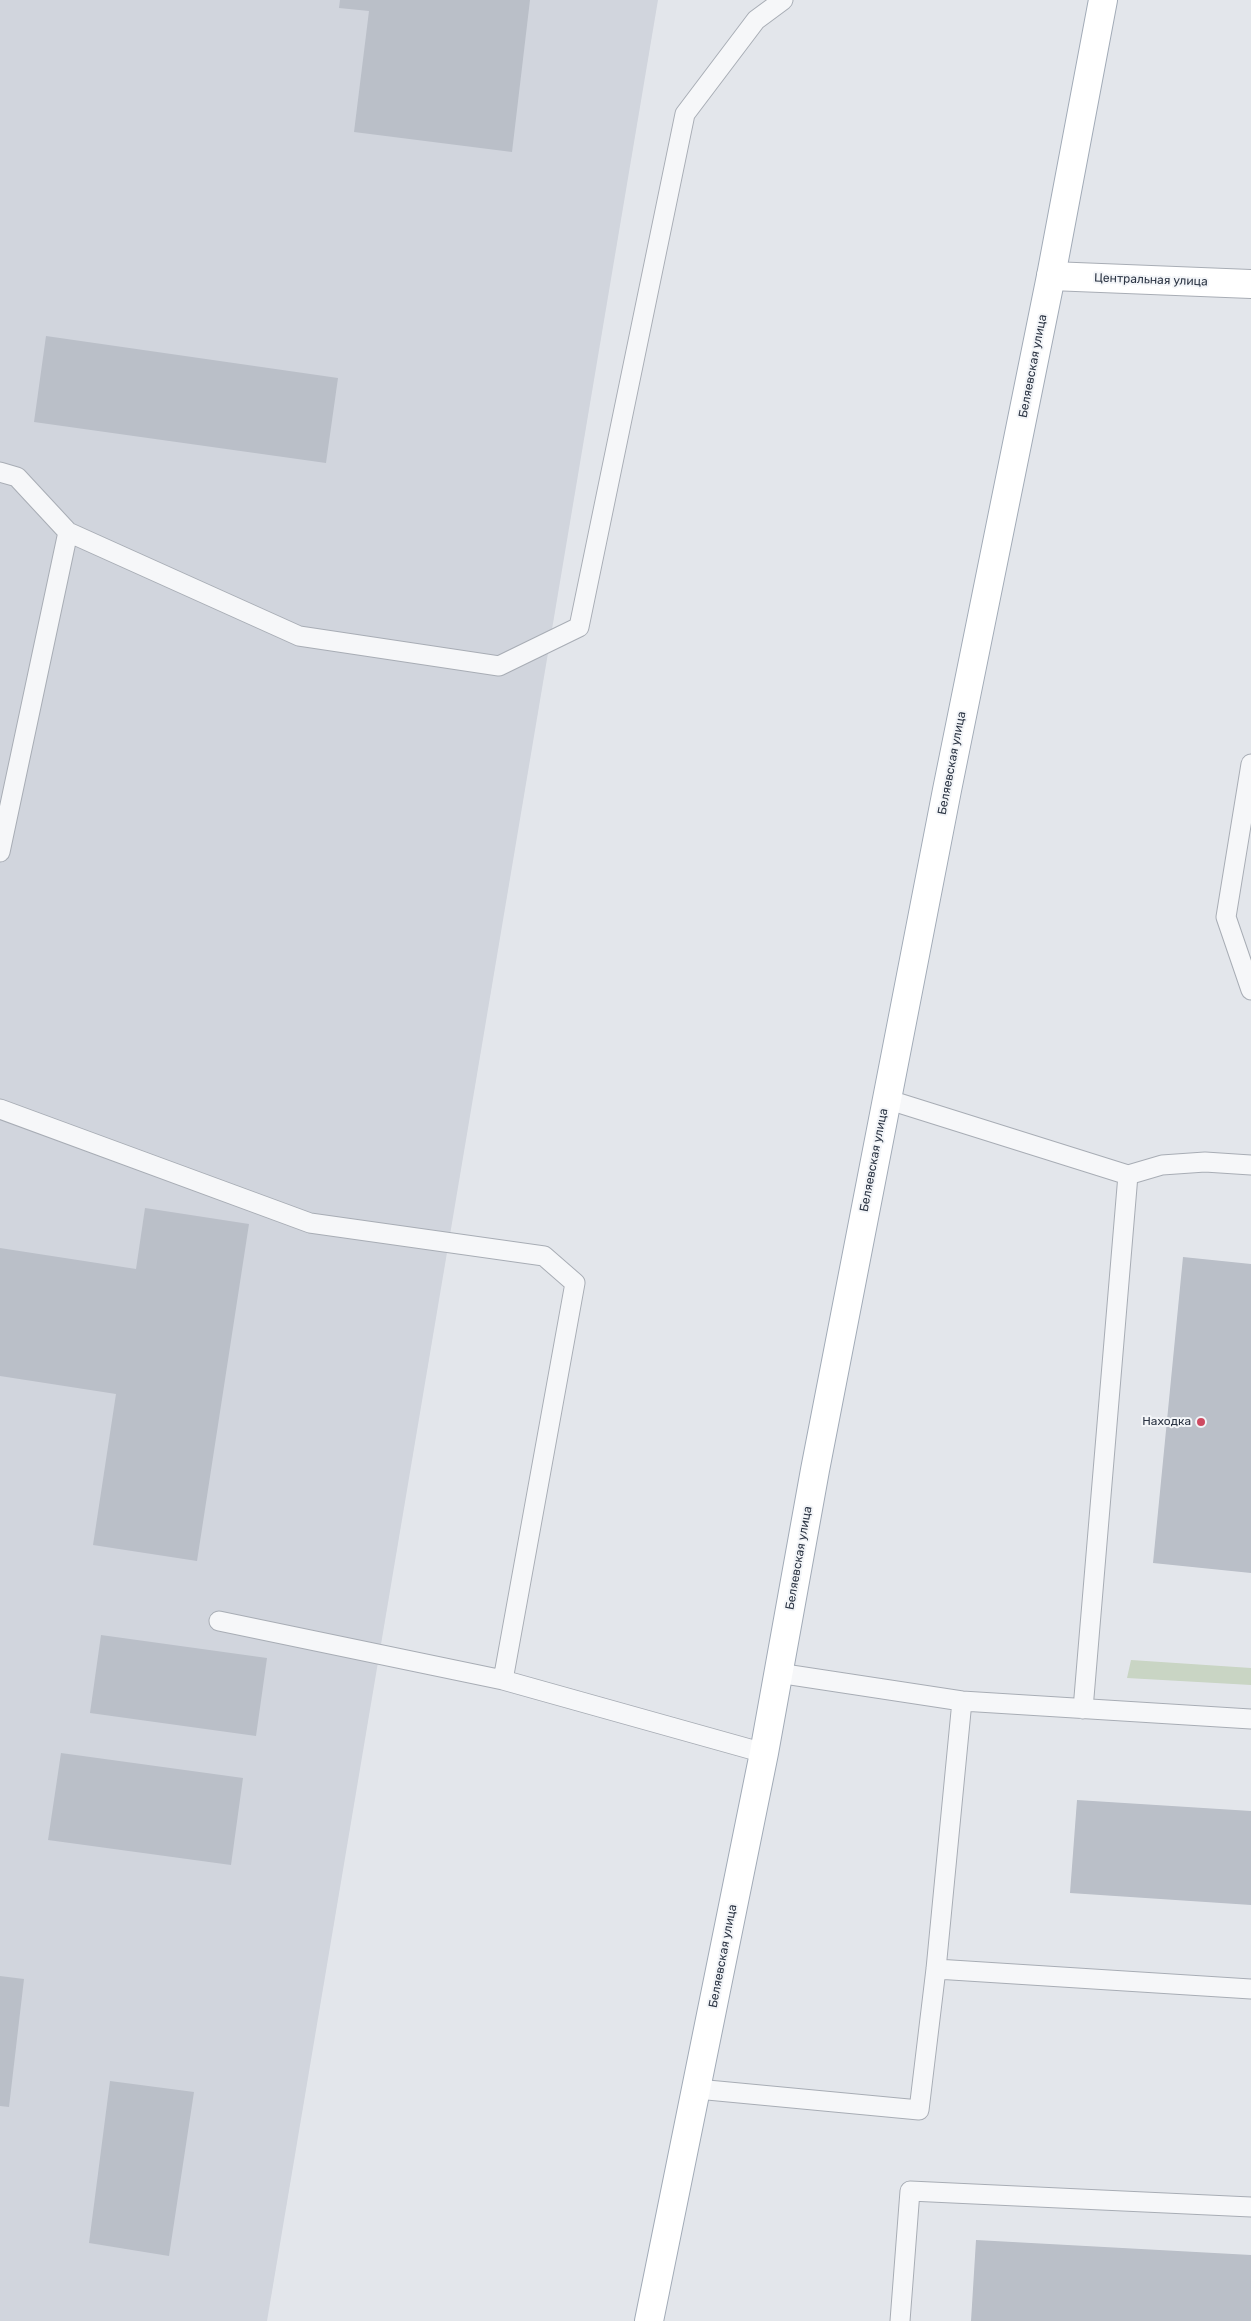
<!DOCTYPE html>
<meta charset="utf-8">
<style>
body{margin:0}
canvas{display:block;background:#e3e6eb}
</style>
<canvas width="1251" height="2321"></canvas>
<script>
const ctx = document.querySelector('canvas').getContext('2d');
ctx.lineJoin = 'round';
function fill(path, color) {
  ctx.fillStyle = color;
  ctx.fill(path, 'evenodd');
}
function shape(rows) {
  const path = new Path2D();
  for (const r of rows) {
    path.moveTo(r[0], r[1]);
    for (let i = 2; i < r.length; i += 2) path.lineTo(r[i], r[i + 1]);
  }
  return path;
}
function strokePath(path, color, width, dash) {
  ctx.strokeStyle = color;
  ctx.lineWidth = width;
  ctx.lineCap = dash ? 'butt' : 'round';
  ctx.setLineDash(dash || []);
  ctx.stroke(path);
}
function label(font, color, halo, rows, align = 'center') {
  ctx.font = font + ' Rubik,sans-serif';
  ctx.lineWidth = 4;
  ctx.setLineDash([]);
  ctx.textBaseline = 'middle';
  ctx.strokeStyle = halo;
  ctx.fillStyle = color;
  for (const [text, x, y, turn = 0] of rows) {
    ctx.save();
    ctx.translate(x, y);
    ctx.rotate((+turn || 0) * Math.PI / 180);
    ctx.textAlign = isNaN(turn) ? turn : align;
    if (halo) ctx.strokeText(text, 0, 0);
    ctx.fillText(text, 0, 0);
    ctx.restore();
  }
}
const built = shape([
 [0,0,658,0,267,2321,0,2321]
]);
const green = shape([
 [1131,1660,1251,1668,1251,1685,1127,1678]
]);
const building = shape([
 [340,0,530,0,512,152,354,132,369,11,339,8],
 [46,336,338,378,326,463,34,422],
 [145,1208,249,1224,197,1561,93,1545,116,1394,0,1376,0,1248,136,1269],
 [1183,1257,1251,1264,1251,1573,1153,1563],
 [101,1635,267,1658,256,1736,90,1713],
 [61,1753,243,1778,231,1865,48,1840],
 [1077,1800,1251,1811,1251,1905,1070,1893],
 [0,1976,24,1979,9,2107,0,2106],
 [110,2081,194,2092,169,2256,89,2243],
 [976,2240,1251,2255,1251,2321,971,2321]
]);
const lane = shape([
 [0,472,17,477,68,532],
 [1251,764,1226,917,1251,990],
 [0,852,68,532,299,636,499,666,579,627,685,114,756,20,783,0],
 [886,1099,1128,1175,1162,1165,1205,1162,1251,1165],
 [0,1109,310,1223,544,1256,575,1283,503,1680,764,1753],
 [219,1621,503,1680],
 [778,1673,962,1701,1251,1719],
 [1083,1709,1128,1175],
 [936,1969,1251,1989],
 [697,2089,919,2110,936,1969,962,1701],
 [900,2321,910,2191,1251,2207]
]);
const secondary = shape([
 [1051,276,1251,284]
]);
const primary = shape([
 [649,2321,764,1753,815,1470,947,790,1051,276,1103,0]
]);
const markers = [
 [1201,1422,5,"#ce4a61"]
];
const streetNames = [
 ["Центральная улица",1151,280,2],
 ["Беляевская улица",1033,366,-79],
 ["Беляевская улица",952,763,-79],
 ["Беляевская улица",874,1160,-79],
 ["Беляевская улица",799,1558,-80],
 ["Беляевская улица",723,1956,-79]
];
const poiNames = [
 ["Находка",1191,1422]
];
fill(built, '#d1d5dd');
fill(green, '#c9d5c4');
fill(building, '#babfc8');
strokePath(lane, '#a8adb5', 21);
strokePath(secondary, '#a8adb5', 30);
strokePath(primary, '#a2abb7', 30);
strokePath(lane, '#f6f7f9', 19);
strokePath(secondary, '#fff', 28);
strokePath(primary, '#fff', 28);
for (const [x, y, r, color] of markers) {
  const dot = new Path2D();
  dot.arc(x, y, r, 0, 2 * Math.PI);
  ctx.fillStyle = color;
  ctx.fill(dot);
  strokePath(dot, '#f3f5f8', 2);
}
label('12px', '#2b3443', '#f3f5f8', streetNames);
label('12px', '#2b3443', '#f3f5f8', poiNames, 'right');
</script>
